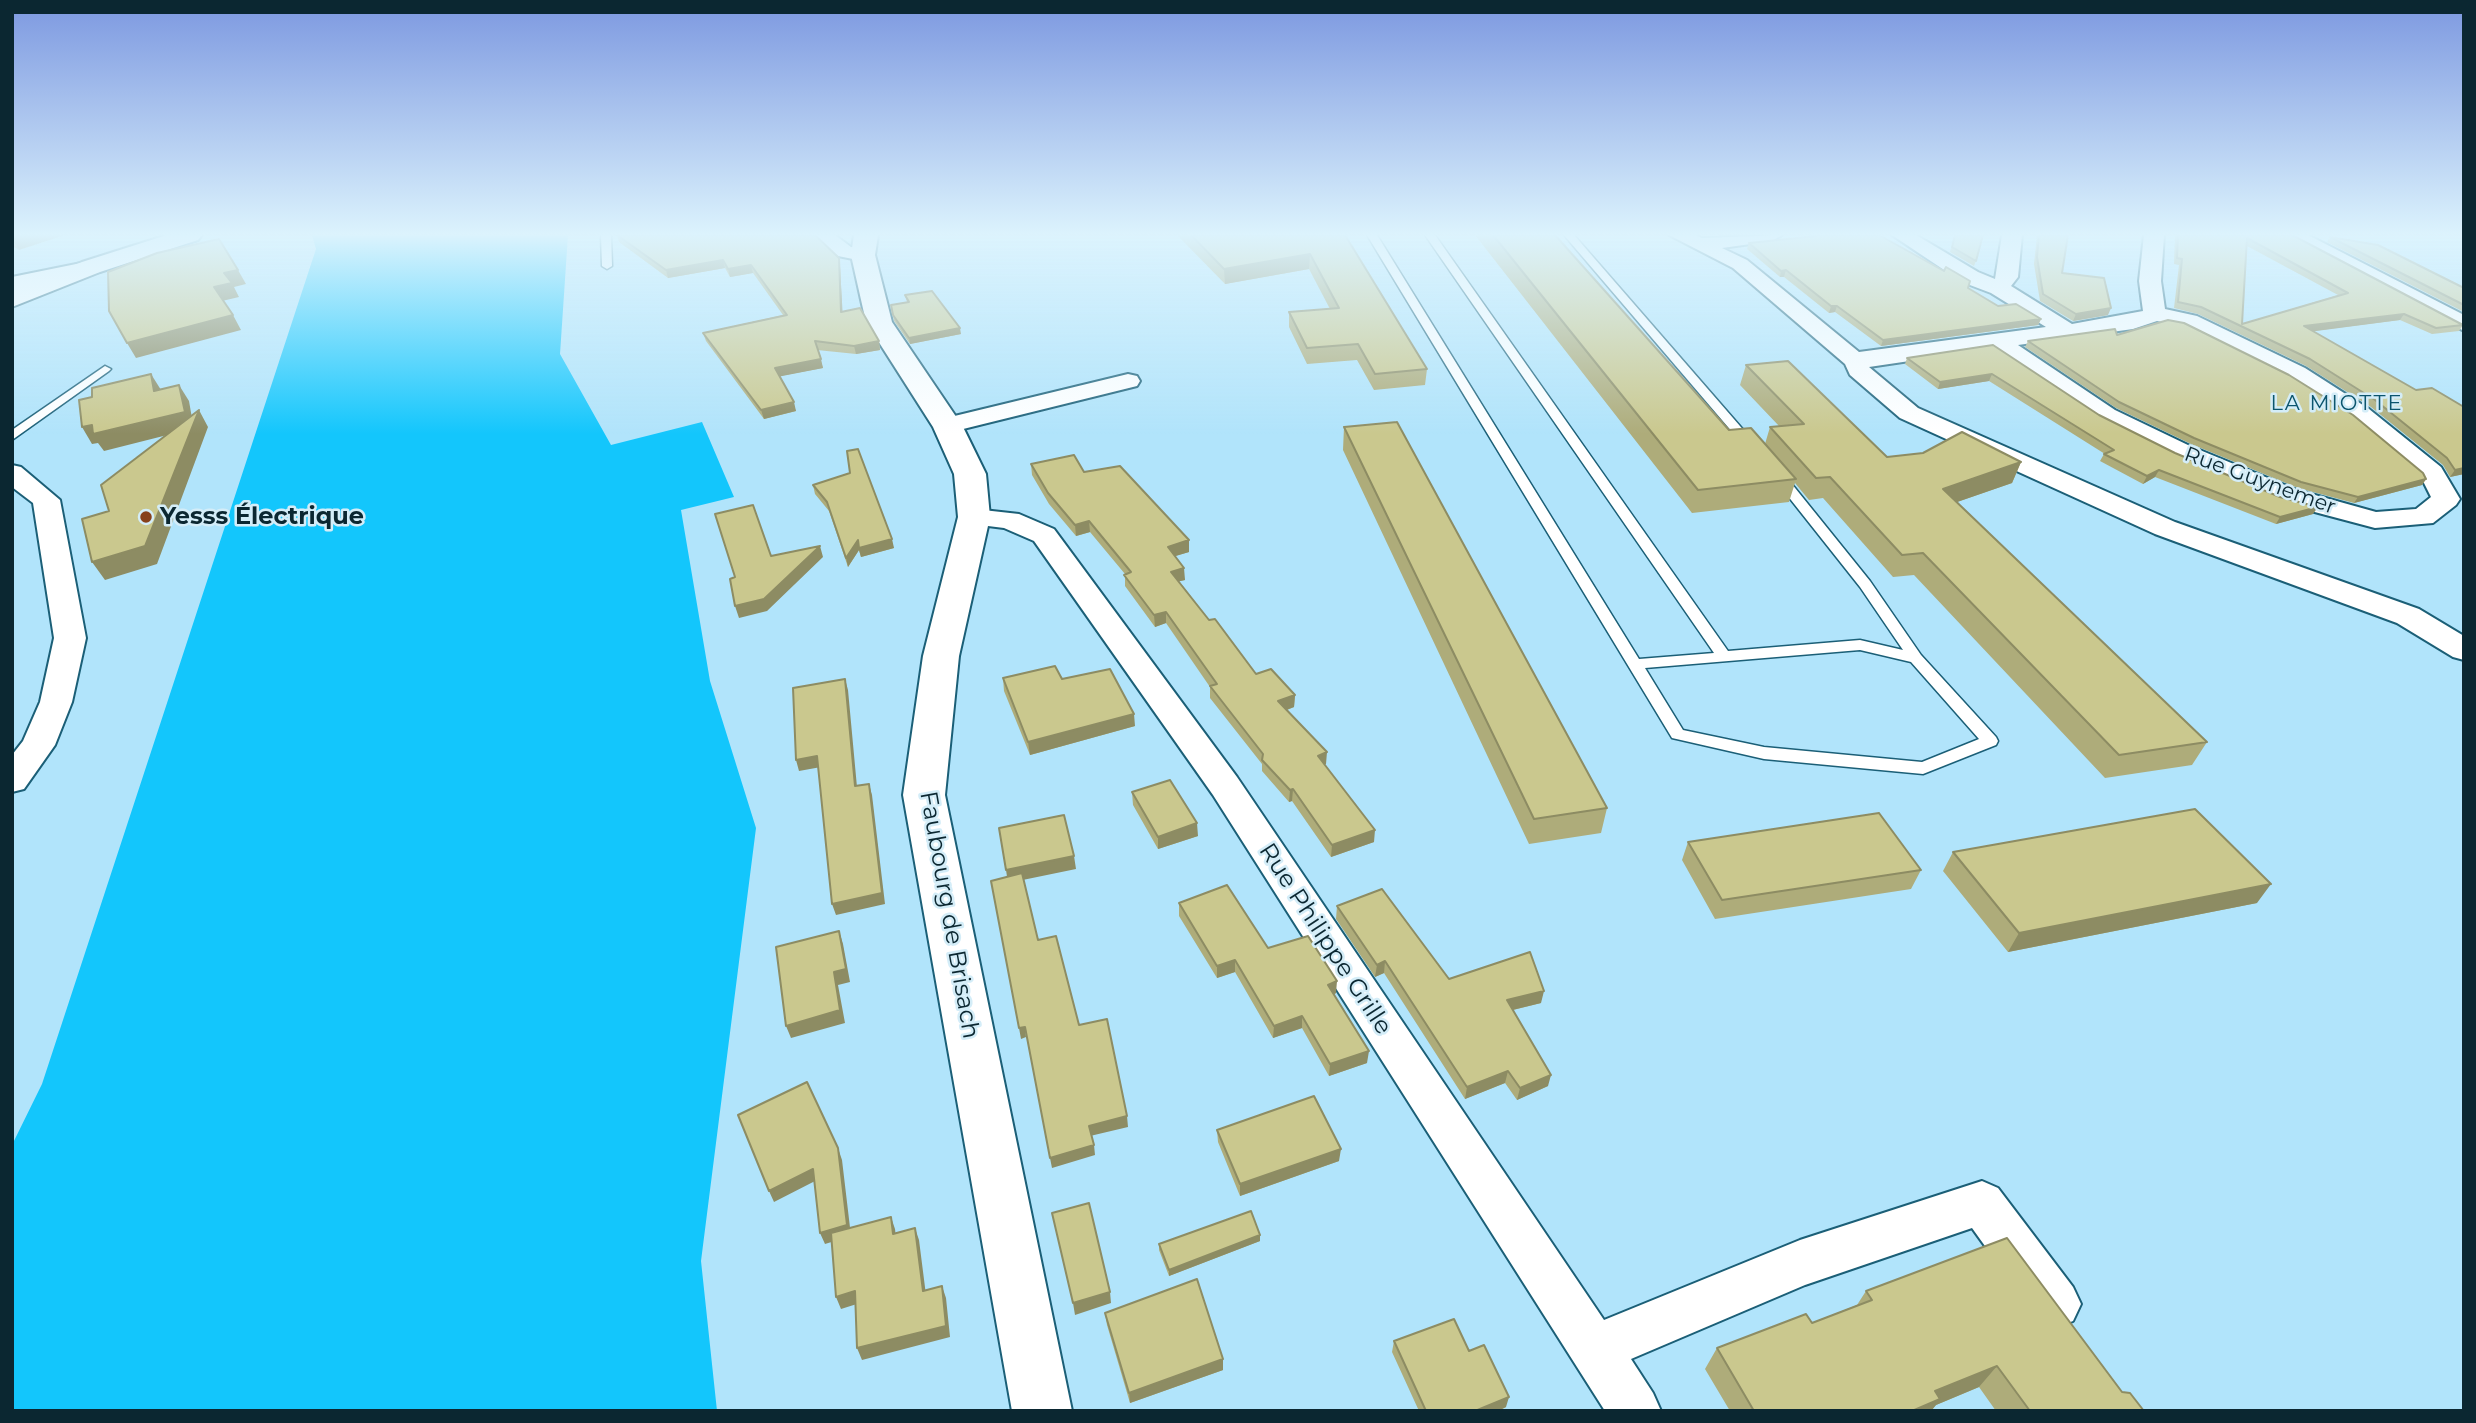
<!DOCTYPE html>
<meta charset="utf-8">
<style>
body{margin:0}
#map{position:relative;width:2476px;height:1423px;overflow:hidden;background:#b1e4fb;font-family:Montserrat,sans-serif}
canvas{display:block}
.frame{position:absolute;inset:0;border:14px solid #0b2731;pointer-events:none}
</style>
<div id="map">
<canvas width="2476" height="1423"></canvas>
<div class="frame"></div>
</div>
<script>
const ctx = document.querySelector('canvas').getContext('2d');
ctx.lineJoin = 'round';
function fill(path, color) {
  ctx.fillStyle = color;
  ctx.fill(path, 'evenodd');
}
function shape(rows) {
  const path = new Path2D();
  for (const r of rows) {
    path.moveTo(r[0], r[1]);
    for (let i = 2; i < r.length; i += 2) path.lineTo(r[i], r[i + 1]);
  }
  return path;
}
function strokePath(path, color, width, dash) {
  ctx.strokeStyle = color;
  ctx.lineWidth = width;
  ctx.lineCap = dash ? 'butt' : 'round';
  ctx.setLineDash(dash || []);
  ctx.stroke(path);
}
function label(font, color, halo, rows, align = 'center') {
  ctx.font = font + ' Montserrat,sans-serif';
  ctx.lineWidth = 5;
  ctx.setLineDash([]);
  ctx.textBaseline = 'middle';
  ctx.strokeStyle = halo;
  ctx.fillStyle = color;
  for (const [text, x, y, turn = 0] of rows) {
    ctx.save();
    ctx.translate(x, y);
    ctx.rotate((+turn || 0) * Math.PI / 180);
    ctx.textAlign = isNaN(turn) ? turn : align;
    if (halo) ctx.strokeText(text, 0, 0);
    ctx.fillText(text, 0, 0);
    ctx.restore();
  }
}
const green = shape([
 [312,235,568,235,560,354,611,445,702,422,734,497,681,510,710,681,756,828,701,1261,717,1411,12,1411,12,1145,42,1084,316,249]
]);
const lane = shape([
 [601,235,611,235,612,266,607,269,602,266,601,235],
 [1367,235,1377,235,1639,659,1714,653,1425,235,1435,235,1728,651,1860,640,1903,650,1860,587,1772,476,1773,473,1783,473,1870,581,1921,655,1996,737,1998,741,1996,745,1923,774,1764,759,1672,738,1367,235],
 [1860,650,1911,662,1979,739,1922,762,1764,747,1683,730,1645,668,1860,650],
 [1564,235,1574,235,1753,441,1753,447,1745,447,1564,235],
 [105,366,111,369,109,371,12,440,12,430,105,366]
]);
const street = shape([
 [812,235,835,235,851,247,870,251,873,255,863,261,838,256,812,235],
 [1669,235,1695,235,1702,238,1782,235,1772,241,1722,248,1747,260,1859,352,2046,327,1991,293,1962,282,1892,235,1916,235,1978,272,1995,279,2002,235,2022,235,2018,277,2011,286,2072,324,2143,311,2139,281,2144,235,2164,235,2161,281,2165,309,2197,316,2305,368,2369,409,2441,467,2460,499,2456,505,2433,523,2375,528,2277,502,2172,458,2097,420,1991,349,1869,367,1918,408,2175,522,2419,609,2464,636,2464,660,2453,657,2397,623,2155,534,1900,418,1850,375,1845,364,1733,268,1669,235],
 [2157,321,2182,326,2287,378,2351,419,2421,477,2431,497,2416,509,2376,512,2297,490,2190,446,2115,410,2018,345,2133,329,2157,321],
 [2283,235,2308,235,2464,315,2464,331,2283,235],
 [91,261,99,262,102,267,99,272,12,290,12,277,91,261],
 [1128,374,1137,376,1140,381,1137,386,947,433,938,430,934,425,938,420,1128,374],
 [12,465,21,467,60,500,86,638,72,702,55,745,24,789,12,792,12,755,23,741,40,702,54,638,33,503,12,487,12,465],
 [974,509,1019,514,1054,529,1237,777,1604,1320,1800,1240,1982,1181,1998,1188,2073,1287,2081,1304,2073,1321,2056,1328,2039,1321,1972,1228,1805,1285,1631,1359,1653,1393,1661,1411,1605,1411,1213,795,1034,541,1004,528,964,523,960,517,964,511,974,509]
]);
const primary = shape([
 [167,235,202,235,198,240,100,272,12,307,12,290,82,262,167,235],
 [854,235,878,235,875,255,892,322,963,427,986,474,990,517,959,656,945,795,1072,1411,1012,1411,903,795,923,656,958,517,954,474,933,427,866,322,851,255,854,235]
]);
const wall = shape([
 [12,235,19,250,12,246],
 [617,235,839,258,840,266,842,311,879,341,880,350,856,354,817,350,823,368,780,376,796,411,764,419,706,341,703,333,783,315,753,273,730,277,725,268,668,278,619,242],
 [1177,235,1345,235,1427,369,1425,385,1374,390,1357,360,1307,364,1289,327,1289,312,1330,309,1309,269,1225,284],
 [1475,235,1555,235,1729,430,1765,444,1770,427,1779,426,1740,385,1746,365,1887,457,2021,462,2012,483,1957,502,2207,742,2192,765,2105,778,1914,575,1893,577,1823,498,1809,500,1795,483,1789,502,1692,513],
 [1810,235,1879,235,1998,306,2041,319,2038,325,1881,346,1835,312,1829,313,1784,277,1780,277,1747,249,1749,243,1809,236],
 [1955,235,1976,261,1974,266,1950,252],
 [2037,235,2068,235,2062,273,2108,315,2073,321,2040,301,2034,264],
 [2175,235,2292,235,2463,325,2459,331,2432,334,2400,320,2313,331,2416,390,2464,407,2464,474,2450,477,2443,465,2371,407,2306,366,2198,314,2174,308,2179,265,2174,264],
 [2247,246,2338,295,2242,324],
 [2330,237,2464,288,2464,312,2327,242],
 [905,295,961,334,910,344,894,321,891,305,907,302],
 [2117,335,2426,479,2422,485,2354,503,2298,488,2191,444,2116,408,2025,347,2028,341],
 [1993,345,2099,415,2175,453,2313,514,2276,524,2155,477,2143,484,2100,461,2104,454,2105,454,1989,381,1938,389,1905,364,1907,358],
 [1344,427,1607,808,1601,833,1529,844,1343,450],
 [1031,464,1084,472,1189,540,1189,552,1175,556,1185,580,1179,581,1209,620,1256,674,1295,695,1294,707,1287,710,1326,764,1324,765,1374,842,1331,857,1292,801,1289,802,1262,771,1262,764,1210,698,1210,687,1166,623,1155,627,1125,586,1125,574,1090,532,1076,536,1049,504,1032,475],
 [850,473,894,548,861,557,859,550,848,567,829,511,815,494,813,485],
 [1003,678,1062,679,1135,726,1030,755,1004,691],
 [1132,792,1198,836,1158,849,1133,805],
 [1688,842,1921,870,1911,889,1715,919,1682,860],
 [1953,852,2257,903,2008,952,1943,871],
 [1179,903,1268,948,1336,993,1334,995,1367,1063,1329,1076,1302,1028,1273,1038,1235,972,1217,978,1179,916],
 [1337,906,1449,979,1541,1003,1513,1010,1548,1086,1517,1100,1505,1083,1465,1099,1384,973,1375,977,1336,919],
 [1217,1130,1339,1161,1240,1196,1218,1142],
 [1260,1235,1260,1241,1169,1276,1159,1250,1159,1244],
 [1866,1291,2122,1392,2144,1411,1996,1411,1979,1387,1936,1405,1931,1411,1730,1411,1705,1369,1717,1348,1812,1323,1857,1305],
 [1105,1313,1223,1370,1130,1403,1107,1325],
 [1394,1341,1469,1351,1506,1407,1498,1411,1419,1411,1392,1352]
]);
const shadedWall = shape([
 [12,235,65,235,19,250,12,238],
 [1310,254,1309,269,1225,284,1224,269],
 [839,258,840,266,843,320,841,312],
 [723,260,725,268,668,278,666,270],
 [751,265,753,273,730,277,728,269],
 [238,270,246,284,234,287,239,297,222,301,214,287,224,273],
 [1786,270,1784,277,1780,277,1781,271],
 [1831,306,1837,306,1835,312,1829,313],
 [2111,308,2108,315,2073,321,2076,314],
 [2404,314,2400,320,2301,333,2304,326],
 [233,315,241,330,136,358,127,343],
 [2041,319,2038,325,1881,346,1883,340],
 [960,328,961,334,910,344,909,338],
 [879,341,880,350,856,354,854,346],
 [821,359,823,368,777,377,775,368],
 [151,374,161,390,154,391],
 [1992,374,1989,381,1938,389,1940,382],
 [179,385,189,401,193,424,199,410,208,427,157,564,105,580,92,562,191,429,104,451,98,443,92,444,82,427],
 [794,402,796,411,764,419,761,410],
 [2021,462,2012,483,1934,510,1943,489],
 [2464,468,2464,474,2450,477,2455,470],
 [2159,470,2155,477,2143,484,2147,476],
 [2426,479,2422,485,2354,503,2358,497],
 [2318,507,2313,514,2276,524,2280,517],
 [1089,521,1090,532,1076,536,1075,525],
 [892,539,894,548,861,557,859,550,848,567,846,558,858,540],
 [1189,540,1189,552,1169,558,1168,547],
 [820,546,823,557,767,611,739,618,735,606],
 [1184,568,1185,580,1172,583,1171,572],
 [1166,612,1166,623,1155,627,1154,615],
 [845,679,848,690,858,798,855,786],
 [1295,695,1294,707,1278,713,1278,701],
 [1134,714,1135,726,1030,755,1028,742],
 [1327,752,1326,764,1317,768,1318,756],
 [817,756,821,767,799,771,796,760],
 [869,784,872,795,885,904,836,915,832,904],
 [1293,789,1292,801,1289,802,1290,790],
 [1197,823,1198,836,1158,849,1158,837],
 [1375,830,1374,842,1331,857,1332,845],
 [1074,856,1076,869,1008,883,1006,870],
 [2271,884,2257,903,2008,952,2019,933],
 [839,931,843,944,850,982,838,985,845,1023,791,1038,786,1026,834,972],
 [1235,960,1235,972,1217,978,1217,966],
 [1385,961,1384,973,1375,977,1377,965],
 [1337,981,1336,993,1327,997,1328,985],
 [1544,991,1541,1003,1504,1012,1507,1000],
 [1302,1016,1302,1028,1273,1038,1274,1026],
 [1025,1027,1026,1037,1021,1039,1019,1028],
 [1369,1051,1367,1063,1329,1076,1330,1064],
 [1508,1071,1505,1083,1465,1099,1467,1087],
 [1551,1075,1548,1086,1517,1100,1520,1088],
 [1127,1116,1128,1127,1090,1136,1089,1126],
 [1094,1145,1095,1155,1052,1168,1050,1158],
 [838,1148,842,1160,851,1236,825,1244,820,1233],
 [1341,1149,1339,1161,1240,1196,1240,1184],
 [813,1169,817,1180,774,1202,769,1191],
 [891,1217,895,1229,897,1246,893,1234],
 [915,1228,919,1240,927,1303,923,1291],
 [1260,1235,1260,1241,1169,1276,1169,1270],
 [942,1286,946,1298,950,1337,862,1360,857,1348],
 [855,1291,860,1303,841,1309,836,1297],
 [1110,1292,1111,1303,1075,1315,1073,1303],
 [1223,1359,1223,1370,1130,1403,1129,1393],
 [1997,1366,1979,1387,1936,1405,1931,1411,1912,1411,1935,1391],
 [1509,1397,1506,1407,1498,1411,1475,1411]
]);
const building = shape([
 [617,235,815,235,839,258,841,312,860,308,879,341,854,346,815,341,821,359,775,368,794,402,761,410,703,333,787,315,751,265,728,269,723,260,666,270,617,235],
 [1191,235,1345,235,1427,369,1375,374,1358,344,1307,348,1289,312,1339,308,1310,254,1224,269,1191,235],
 [1493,235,1555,235,1729,430,1751,428,1796,479,1698,490,1493,235],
 [1814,235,1879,235,1944,271,1946,267,1970,281,1968,288,1998,306,2016,304,2041,319,1883,340,1837,306,1831,306,1786,270,1781,271,1749,243,1816,236,1814,235],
 [1955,235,1983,235,1976,261,1952,247,1955,235],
 [2039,235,2068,235,2062,273,2104,278,2111,308,2076,314,2043,294,2037,257,2039,235],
 [2178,235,2292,235,2463,325,2436,328,2404,314,2304,326,2416,390,2432,388,2464,407,2464,468,2455,470,2447,458,2375,400,2310,359,2201,307,2178,302,2182,259,2177,258,2178,235],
 [2247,238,2348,293,2242,324,2247,238],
 [2330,237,2378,245,2464,288,2464,305,2330,237],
 [219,239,238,270,224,273,232,283,214,287,233,315,127,343,109,311,108,272,157,253,219,239],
 [932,291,960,328,909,338,893,315,891,305,909,302,905,295,932,291],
 [2168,320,2184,323,2289,375,2353,415,2423,473,2426,479,2358,497,2301,482,2194,438,2119,402,2028,341,2115,329,2117,335,2168,320],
 [1993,345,2099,415,2175,453,2280,497,2318,507,2280,517,2159,470,2147,476,2104,454,2114,450,1992,374,1940,382,1907,358,1993,345],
 [1788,361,1887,457,1923,453,1962,432,2021,462,1943,489,2207,742,2119,755,1923,553,1902,555,1830,477,1816,478,1770,427,1804,424,1746,365,1788,361],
 [151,374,154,391,179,385,185,412,93,434,92,425,82,427,79,400,92,397,92,388,151,374],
 [199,410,145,546,92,562,82,519,109,511,101,485,199,410],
 [1397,422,1607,808,1534,819,1344,427,1397,422],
 [858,449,892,539,859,548,858,540,846,558,827,502,813,485,850,473,847,451,858,449],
 [1074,455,1084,472,1120,466,1189,540,1168,547,1184,568,1171,572,1209,620,1215,619,1256,674,1271,669,1295,695,1278,701,1327,752,1318,756,1375,830,1332,845,1293,789,1290,790,1262,760,1263,754,1210,686,1217,684,1166,612,1154,615,1124,575,1131,572,1089,521,1075,525,1048,493,1031,464,1074,455],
 [753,505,771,556,820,546,764,599,735,606,730,579,735,577,715,514,753,505],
 [1055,666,1062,679,1110,669,1134,714,1028,742,1003,678,1055,666],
 [845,679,855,786,869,784,882,893,832,904,817,756,796,760,793,688,845,679],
 [1170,780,1197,823,1158,837,1132,792,1170,780],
 [2195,809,2271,884,2019,933,1953,852,2195,809],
 [1879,813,1921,870,1722,900,1688,842,1879,813],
 [1064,815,1074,856,1006,870,999,828,1064,815],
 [1022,873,1038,940,1056,936,1079,1025,1107,1019,1127,1116,1089,1126,1094,1145,1050,1158,1025,1027,1019,1028,991,881,1022,873],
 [1227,885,1268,948,1308,936,1337,981,1328,985,1369,1051,1330,1064,1302,1016,1274,1026,1235,960,1217,966,1179,903,1227,885],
 [1382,889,1449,979,1530,952,1544,991,1507,1000,1551,1075,1520,1088,1508,1071,1467,1087,1385,961,1377,965,1337,906,1382,889],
 [839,931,846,969,834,972,840,1010,786,1026,776,947,839,931],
 [807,1082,838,1148,847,1225,820,1233,813,1169,769,1191,738,1115,807,1082],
 [1314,1096,1341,1149,1240,1184,1217,1130,1314,1096],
 [1089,1203,1110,1292,1073,1303,1052,1213,1089,1203],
 [1251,1211,1260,1235,1169,1270,1159,1244,1251,1211],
 [891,1217,893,1234,915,1228,923,1291,942,1286,946,1326,857,1348,855,1291,836,1297,831,1233,891,1217],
 [2007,1238,2122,1392,2130,1393,2144,1411,2030,1411,1997,1366,1935,1391,1940,1399,1912,1411,1754,1411,1717,1348,1806,1314,1812,1323,1872,1300,1866,1291,2007,1238],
 [1197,1279,1223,1359,1129,1393,1105,1313,1197,1279],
 [1454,1319,1469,1351,1484,1345,1509,1397,1475,1411,1426,1411,1394,1341,1454,1319]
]);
const markers = [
 [146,517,7,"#87411b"]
];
const farNeighbourhoodnames = [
 ["LA MIOTTE",2337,404]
];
const farStreetnames = [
 ["Rue Guynemer",2260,481,20]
];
const poiNames = [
 ["Yesss Électrique",160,517]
];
const streetNames = [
 ["Faubourg de Brisach",949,915,80],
 ["Rue Philippe Grille",1325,939,57]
];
fill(green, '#13c6fc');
strokePath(lane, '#1b5f77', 3);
strokePath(street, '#1b5f77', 4);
strokePath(primary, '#1b5f77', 4);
fill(lane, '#fff');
fill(street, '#fff');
fill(primary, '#fff');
fill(wall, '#aeac7a');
fill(shadedWall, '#8d8c63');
fill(building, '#cac88e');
strokePath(building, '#8d8c63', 2);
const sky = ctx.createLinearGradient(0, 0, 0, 434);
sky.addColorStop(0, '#7c98e0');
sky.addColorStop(0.54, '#dcf3fd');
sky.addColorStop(1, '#dcf3fd00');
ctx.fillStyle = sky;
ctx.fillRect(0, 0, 2476, 434);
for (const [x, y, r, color] of markers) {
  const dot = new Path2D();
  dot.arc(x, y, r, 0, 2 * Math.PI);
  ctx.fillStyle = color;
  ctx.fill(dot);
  strokePath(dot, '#d4edf8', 2.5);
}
ctx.letterSpacing = '2px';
label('21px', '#0c556d', '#d4edf8', farNeighbourhoodnames);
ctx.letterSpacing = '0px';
label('21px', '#0b2731', '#d4edf8', farStreetnames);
label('bold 24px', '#0b2731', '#d4edf8', poiNames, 'left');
label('24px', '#0b2731', '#d4edf8', streetNames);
</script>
